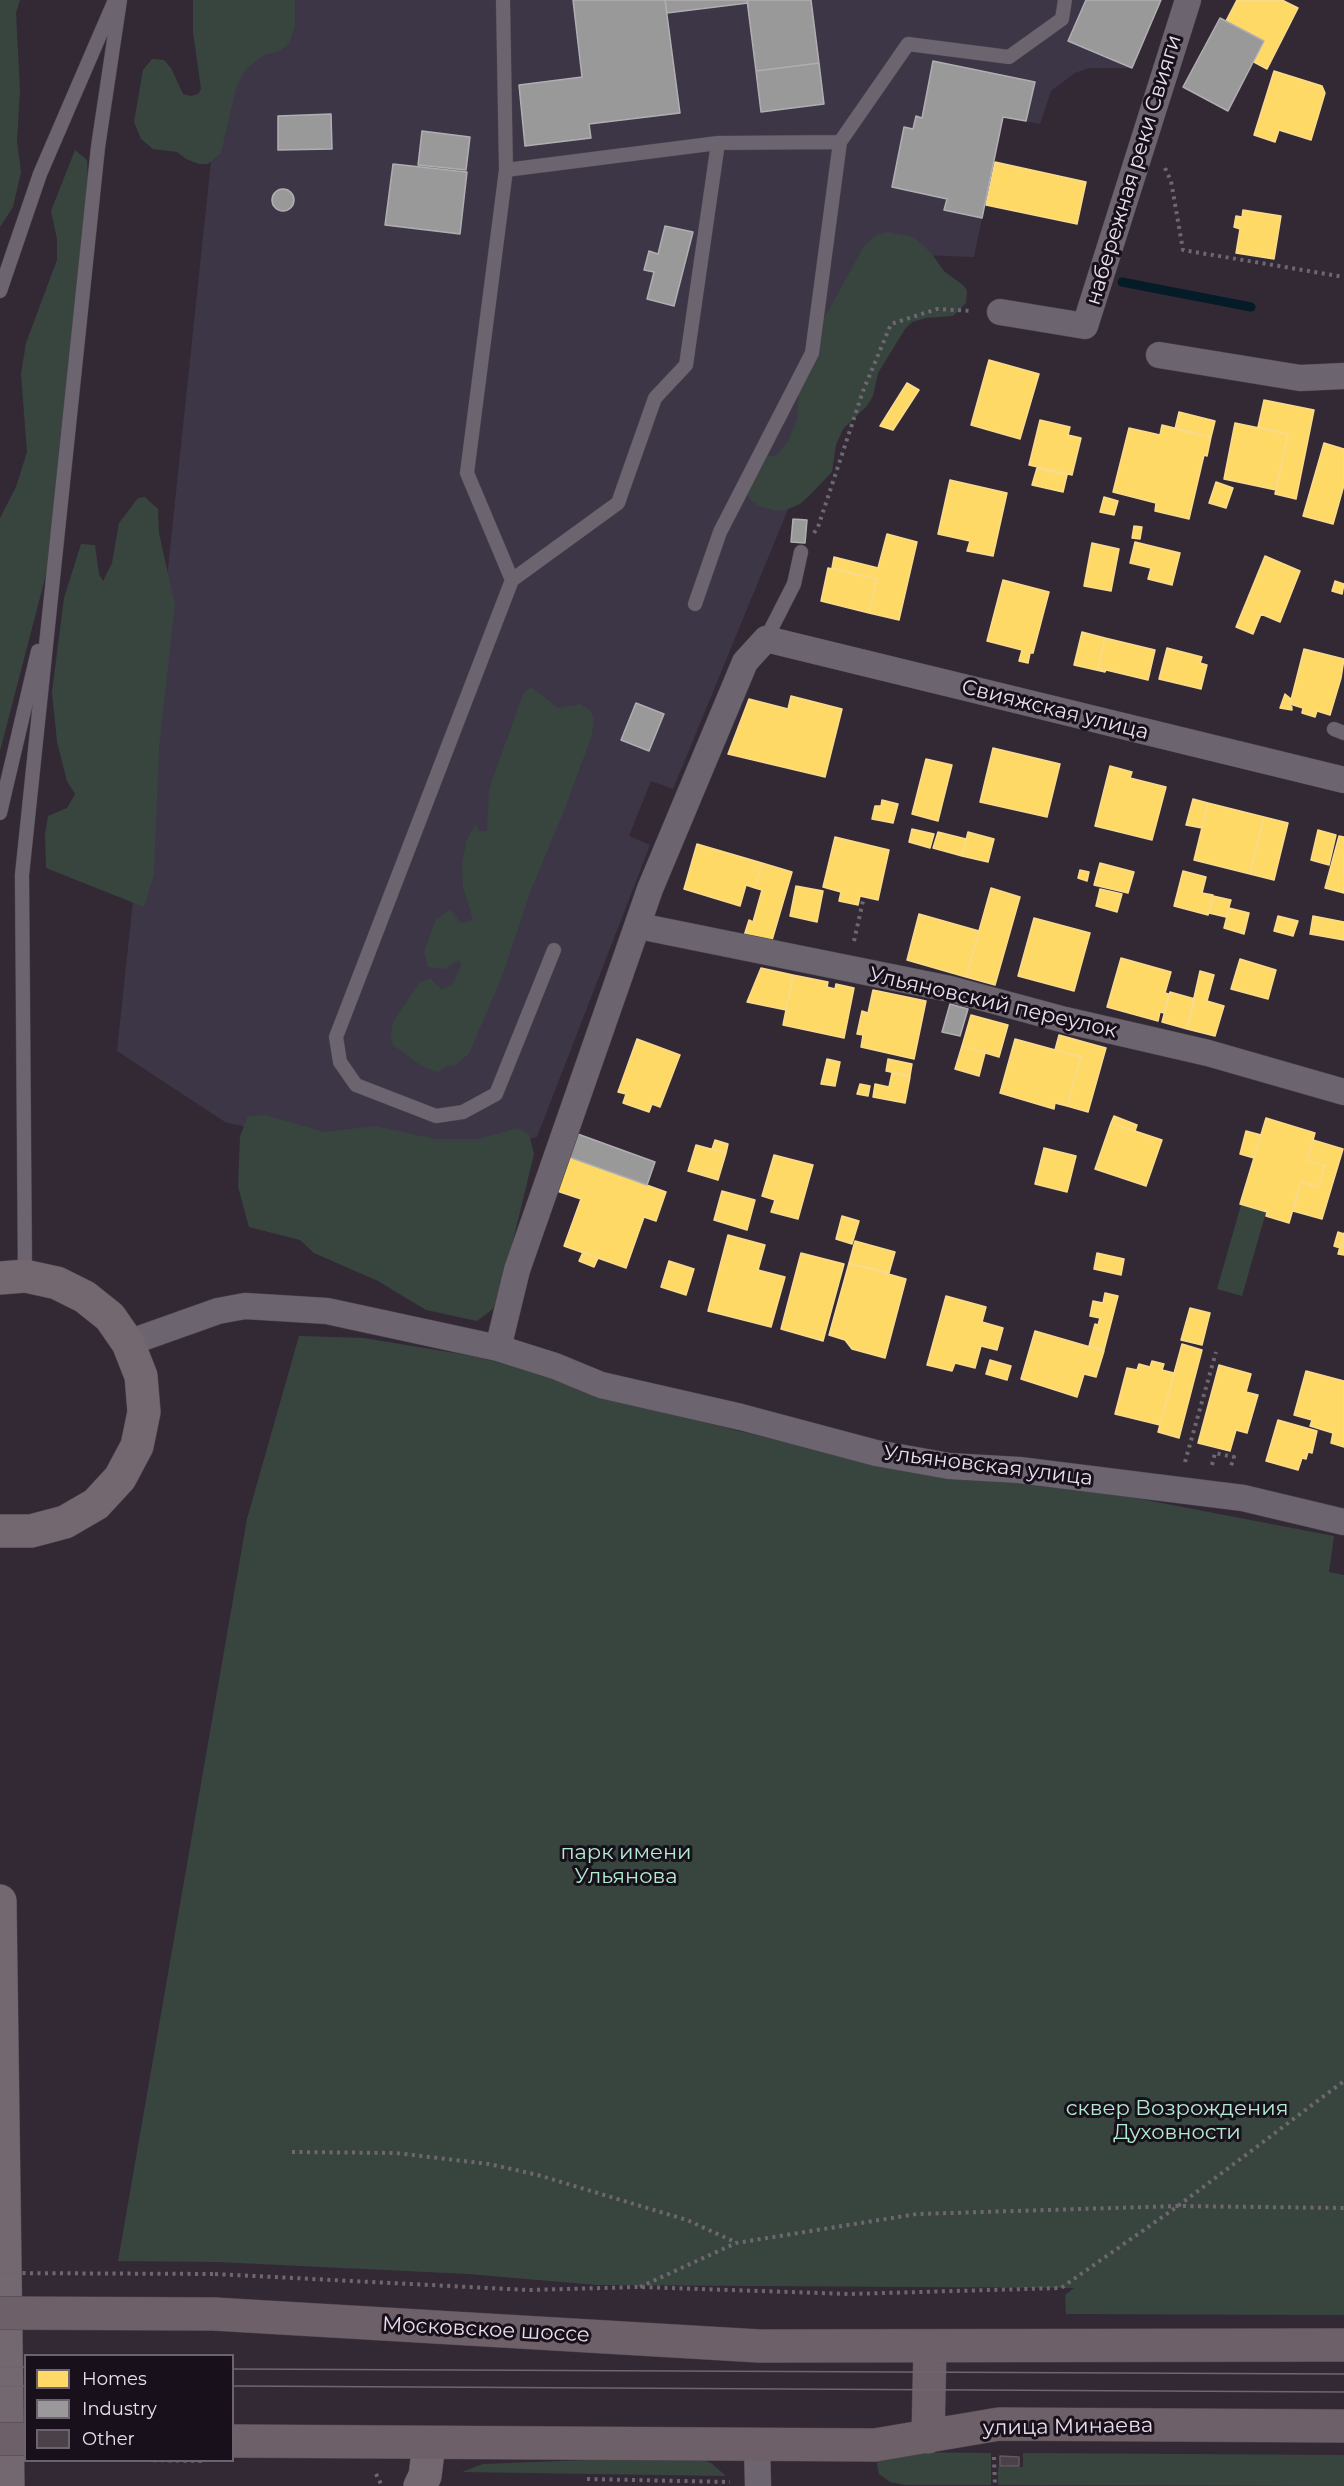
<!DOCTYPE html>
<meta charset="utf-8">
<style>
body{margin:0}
#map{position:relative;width:1344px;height:2486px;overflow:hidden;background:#322935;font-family:Montserrat,sans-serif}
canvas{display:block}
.legend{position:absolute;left:24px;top:2354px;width:210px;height:108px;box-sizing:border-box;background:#18111b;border:2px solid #6c636f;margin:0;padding:8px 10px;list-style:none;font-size:18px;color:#eadfee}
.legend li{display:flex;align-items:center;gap:12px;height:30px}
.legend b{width:30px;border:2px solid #6c636f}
</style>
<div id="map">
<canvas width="1344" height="2486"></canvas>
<ul class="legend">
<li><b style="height:16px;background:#ffd966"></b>Homes</li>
<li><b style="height:16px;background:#999"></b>Industry</li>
<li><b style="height:16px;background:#4b4249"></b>Other</li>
</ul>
</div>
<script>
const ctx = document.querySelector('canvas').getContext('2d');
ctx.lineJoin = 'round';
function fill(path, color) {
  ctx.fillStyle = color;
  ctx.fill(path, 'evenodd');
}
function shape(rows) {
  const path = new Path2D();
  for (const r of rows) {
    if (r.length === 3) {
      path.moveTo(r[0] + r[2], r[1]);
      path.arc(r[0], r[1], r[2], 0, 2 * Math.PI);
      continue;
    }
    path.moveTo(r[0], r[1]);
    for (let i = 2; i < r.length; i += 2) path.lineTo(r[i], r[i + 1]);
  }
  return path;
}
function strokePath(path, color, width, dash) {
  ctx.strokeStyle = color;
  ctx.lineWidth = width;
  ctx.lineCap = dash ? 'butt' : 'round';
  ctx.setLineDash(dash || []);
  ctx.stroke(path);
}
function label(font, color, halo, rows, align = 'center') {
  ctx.font = font + ' Montserrat,sans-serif';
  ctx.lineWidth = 6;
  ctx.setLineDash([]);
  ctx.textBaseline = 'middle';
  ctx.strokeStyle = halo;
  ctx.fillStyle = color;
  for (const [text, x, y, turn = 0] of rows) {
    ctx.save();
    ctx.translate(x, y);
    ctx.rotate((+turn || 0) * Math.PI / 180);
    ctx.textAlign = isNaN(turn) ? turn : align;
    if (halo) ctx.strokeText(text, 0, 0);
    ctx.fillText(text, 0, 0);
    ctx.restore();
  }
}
const industrial = shape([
 [228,0,1161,0,1132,68,1089,68,1075,73,1051,91,1040,124,1003,117,974,257,893,254,673,789,651,781,629,836,650,845,537,1137,417,1168,225,1122,117,1051]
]);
const green = shape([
 [0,0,20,0,16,13,20,90,17,141,21,172,13,207,0,227],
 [193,0,295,0,295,25,290,42,280,51,264,55,245,70,236,88,221,153,208,164,199,164,186,159,177,152,153,149,141,139,134,122,143,70,152,59,164,60,171,68,183,94,191,96,198,94,201,89,193,32],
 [75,150,87,160,90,219,61,431,49,563,0,751,0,518,16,487,27,452,21,374,26,343,57,260,57,239,51,211],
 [888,232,914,237,931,253,944,271,964,286,967,291,966,303,953,316,926,318,912,322,905,329,878,373,873,396,867,406,843,429,836,445,832,472,808,497,800,504,786,510,775,511,759,506,752,502,746,491,743,478,746,467,754,456,776,456,788,441,797,420,801,360,864,246,877,234],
 [145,497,158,509,159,533,175,605,159,747,154,875,144,907,46,868,45,835,48,816,67,808,75,794,67,781,57,742,52,692,64,598,81,544,95,545,99,574,103,581,112,563,119,523,138,498],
 [531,687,558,708,580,704,590,710,594,719,592,735,564,811,531,890,503,974,469,1054,454,1066,448,1065,438,1072,423,1067,393,1045,391,1036,393,1022,419,983,430,978,442,990,452,985,461,965,459,960,444,969,428,967,424,952,436,919,450,910,461,923,473,920,463,887,462,863,467,839,476,824,479,831,487,831,489,789,523,694],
 [266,1115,324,1132,375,1126,436,1139,478,1139,518,1128,529,1134,534,1154,502,1286,493,1309,477,1321,426,1310,378,1281,314,1253,300,1240,249,1227,238,1187,240,1136,248,1116],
 [1241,1205,1266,1212,1242,1296,1217,1289],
 [299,1336,364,1338,467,1355,540,1372,608,1399,789,1443,1078,1487,1334,1536,1329,1572,1344,1575,1344,2315,1066,2314,1065,2295,1074,2288,597,2285,468,2274,218,2262,118,2261,247,1519],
 [891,2452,991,2453,991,2485,906,2485,890,2482,879,2474,877,2464,878,2460],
 [1023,2453,1344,2455,1344,2486,998,2485,998,2467,1023,2467],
 [692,2456,711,2463,726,2476,462,2472,483,2464]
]);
const homes = shape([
 [1237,0,1282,0,1298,8,1267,69,1254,62,1264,41,1226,21,1237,0],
 [1274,71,1322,86,1325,93,1311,140,1279,130,1275,142,1254,135,1274,71],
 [995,162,1086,182,1077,224,986,205,995,162],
 [1243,210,1281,216,1274,259,1236,253,1240,229,1234,227,1236,216,1242,217,1243,210],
 [989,360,1039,374,1020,439,971,425,989,360],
 [907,383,919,390,893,430,880,426,907,383],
 [1264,400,1314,410,1296,499,1275,494,1288,434,1258,427,1264,400],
 [1179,412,1215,421,1211,437,1175,429,1179,412],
 [1040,420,1070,427,1068,435,1081,438,1072,475,1029,465,1040,420],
 [1235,423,1288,434,1276,490,1224,479,1235,423],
 [1162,425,1211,437,1207,456,1204,455,1189,519,1155,511,1156,503,1113,492,1129,428,1160,435,1162,425],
 [1324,443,1344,449,1344,485,1333,524,1303,516,1324,443],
 [1037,468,1067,475,1063,492,1032,485,1037,468],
 [950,480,1007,493,993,556,967,551,970,541,938,534,950,480],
 [1216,482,1233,488,1226,508,1209,503,1216,482],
 [1104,497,1118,501,1114,515,1100,512,1104,497],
 [1134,526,1142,527,1140,539,1132,538,1134,526],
 [887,534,917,542,899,620,869,613,877,579,832,568,834,557,878,568,887,534],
 [1135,542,1180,553,1172,585,1148,579,1151,568,1130,563,1135,542],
 [1092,543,1119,549,1111,591,1084,586,1092,543],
 [1265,556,1300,571,1280,622,1261,614,1253,634,1236,627,1265,556],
 [828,568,877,579,869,613,821,601,828,568],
 [1003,580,1049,592,1033,653,1030,653,1028,663,1019,661,1022,650,987,641,1003,580],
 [1335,581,1344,584,1342,594,1332,591,1335,581],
 [1082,632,1105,638,1098,668,1106,670,1105,672,1074,665,1082,632],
 [1105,638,1155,650,1148,680,1098,668,1105,638],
 [1167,648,1202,657,1200,663,1207,665,1201,689,1159,679,1167,648],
 [1304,649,1344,659,1341,678,1330,715,1317,711,1315,717,1302,713,1303,708,1290,704,1304,649],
 [1285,694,1291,699,1292,710,1280,708,1285,694],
 [791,696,842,709,825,777,728,754,749,699,788,709,791,696],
 [993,748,1060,764,1047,817,980,802,993,748],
 [926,759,952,765,938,821,912,814,926,759],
 [1110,766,1132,772,1130,778,1166,787,1152,840,1095,826,1110,766],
 [1193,799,1208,803,1202,828,1186,825,1193,799],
 [882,800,898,804,893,823,872,819,875,806,881,806,882,800],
 [1208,803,1264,817,1250,874,1194,860,1208,803],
 [1264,817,1288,823,1274,880,1250,874,1264,817],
 [912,829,934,834,930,848,909,842,912,829],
 [1318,830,1336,835,1329,865,1311,860,1318,830],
 [938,832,966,839,962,856,933,848,938,832],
 [968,832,994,839,988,862,962,856,968,832],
 [1339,836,1344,837,1344,893,1325,888,1339,836],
 [835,837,889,850,878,900,860,896,858,905,839,901,841,892,823,887,835,837],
 [697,844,762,863,755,888,746,885,740,906,684,889,697,844],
 [762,863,792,872,770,947,743,939,749,920,753,922,762,890,755,888,762,863],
 [1100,863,1134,872,1128,893,1094,885,1100,863],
 [1080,870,1089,872,1087,881,1078,878,1080,870],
 [1183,871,1206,877,1202,893,1213,895,1208,915,1174,906,1183,871],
 [796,886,823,891,817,922,790,916,796,886],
 [991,888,1020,897,995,985,966,977,991,888],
 [1100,889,1122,894,1117,912,1096,906,1100,889],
 [1213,896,1231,900,1226,917,1209,913,1213,896],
 [1229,908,1249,913,1244,934,1224,928,1229,908],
 [919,914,979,931,966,977,907,960,919,914],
 [1278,916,1298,921,1293,936,1274,931,1278,916],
 [1313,916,1344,922,1344,940,1310,934,1313,916],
 [1034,918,1090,933,1074,991,1018,976,1034,918],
 [1121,958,1171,972,1165,993,1169,994,1164,1013,1160,1012,1158,1021,1107,1007,1121,958],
 [1240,959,1276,970,1268,999,1231,989,1240,959],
 [761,968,793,975,786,1010,747,1002,761,968],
 [1200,971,1214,975,1207,1001,1224,1006,1215,1036,1187,1029,1200,971],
 [793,975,828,982,827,987,835,989,836,984,854,988,844,1038,783,1025,793,975],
 [873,990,926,1001,914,1059,861,1047,863,1035,857,1034,862,1011,868,1013,873,990],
 [1170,992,1195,999,1187,1029,1162,1022,1170,992],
 [971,1015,1008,1025,999,1057,962,1046,971,1015],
 [1059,1035,1106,1048,1088,1112,1067,1106,1081,1057,1055,1050,1059,1035],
 [637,1039,680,1055,660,1107,652,1104,649,1112,623,1103,626,1094,618,1092,637,1039],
 [1015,1039,1081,1057,1067,1106,1055,1103,1054,1109,1000,1093,1015,1039],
 [962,1046,985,1053,979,1076,955,1069,962,1046],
 [827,1059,840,1062,835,1086,821,1084,827,1059],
 [888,1059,912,1064,910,1076,886,1071,888,1059],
 [892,1073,910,1077,905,1103,873,1097,875,1084,889,1087,892,1073],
 [860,1084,870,1086,868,1096,857,1094,860,1084],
 [1114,1116,1137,1125,1135,1131,1111,1123,1114,1116],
 [1266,1118,1315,1133,1307,1161,1325,1166,1319,1187,1301,1182,1289,1223,1266,1216,1267,1212,1240,1204,1266,1118],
 [1111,1123,1162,1140,1146,1186,1095,1169,1111,1123],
 [1246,1131,1261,1135,1254,1158,1240,1154,1246,1131],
 [715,1140,728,1144,726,1153,712,1149,715,1140],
 [1313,1140,1343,1149,1322,1219,1293,1211,1301,1182,1319,1187,1325,1166,1307,1161,1313,1140],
 [696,1145,726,1153,718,1180,688,1171,696,1145],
 [1044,1148,1076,1156,1067,1192,1035,1184,1044,1148],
 [774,1155,813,1165,798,1219,771,1212,775,1200,762,1196,774,1155],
 [566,1156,666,1192,656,1221,644,1217,626,1268,564,1246,581,1199,554,1190,566,1156],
 [722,1191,755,1200,747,1230,714,1220,722,1191],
 [842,1216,859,1221,852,1244,836,1239,842,1216],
 [1338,1232,1344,1234,1340,1248,1334,1246,1338,1232],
 [1344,1233,1344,1255,1338,1254,1344,1233],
 [728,1235,765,1245,758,1270,785,1277,771,1327,708,1311,728,1235],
 [855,1241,895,1252,889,1273,849,1263,855,1241],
 [583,1252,598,1258,594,1267,579,1261,583,1252],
 [801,1253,844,1264,823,1341,781,1329,801,1253],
 [1097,1253,1124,1259,1121,1275,1094,1269,1097,1253],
 [669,1261,694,1269,686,1295,661,1287,669,1261],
 [849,1263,906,1279,885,1358,852,1349,845,1340,829,1335,849,1263],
 [1105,1293,1118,1296,1104,1350,1089,1346,1095,1324,1098,1325,1100,1318,1090,1316,1093,1301,1103,1303,1105,1293],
 [946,1296,986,1307,982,1322,1003,1328,997,1350,981,1346,975,1368,955,1363,952,1371,927,1365,946,1296],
 [1190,1308,1210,1313,1202,1345,1181,1340,1190,1308],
 [1035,1331,1104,1351,1096,1377,1084,1374,1077,1397,1021,1379,1035,1331],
 [1182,1344,1202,1350,1179,1438,1158,1432,1182,1344],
 [990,1360,1011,1366,1007,1380,986,1374,990,1360],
 [1152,1361,1164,1364,1162,1370,1174,1373,1160,1425,1115,1414,1127,1368,1137,1370,1139,1364,1150,1367,1152,1361],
 [1219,1365,1251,1374,1246,1392,1258,1395,1247,1433,1236,1430,1230,1451,1198,1443,1219,1365],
 [1306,1371,1344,1381,1344,1447,1331,1443,1333,1433,1310,1426,1312,1420,1294,1415,1306,1371],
 [1278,1420,1317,1431,1312,1453,1308,1452,1306,1459,1302,1458,1298,1470,1266,1461,1278,1420]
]);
const industry = shape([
 [573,0,665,0,680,113,589,124,591,138,525,146,519,85,582,77,573,0],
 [665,0,747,0,748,3,667,13,665,0],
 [747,0,811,0,819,63,756,71,747,0],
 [1086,0,1161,0,1132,68,1068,41,1086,0],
 [1220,18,1264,41,1228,111,1183,87,1220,18],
 [933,61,1035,82,1026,121,1003,117,982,218,944,210,947,199,892,187,904,127,913,129,916,116,922,118,933,61],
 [819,63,824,104,761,112,756,71,819,63],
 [331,114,332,149,278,150,278,116,331,114],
 [422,131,470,137,466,170,418,165,422,131],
 [393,164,467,172,460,234,385,225,393,164],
 [283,200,11],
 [665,226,693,232,674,306,647,299,654,272,644,270,649,251,658,254,665,226],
 [793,519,807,520,805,543,791,542,793,519],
 [636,703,664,714,649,751,621,740,636,703],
 [950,1004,968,1009,960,1036,942,1032,950,1004],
 [575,1133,655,1162,647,1185,566,1156,575,1133]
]);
const stream = shape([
 [1122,282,1251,307]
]);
const building = shape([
 [1000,2456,1019,2457,1019,2466,1000,2466,1000,2456]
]);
const path = shape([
 [1165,168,1171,181,1183,250,1344,277],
 [814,533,818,527,863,391,891,324,937,309,972,311],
 [854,941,863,901],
 [1185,1462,1216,1352],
 [1212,1465,1215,1453,1234,1457,1230,1469],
 [292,2152,396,2153,489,2164,538,2175,687,2220,735,2242],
 [215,2274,528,2290,639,2287,849,2294,1061,2288,1178,2206,1344,2081],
 [640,2287,736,2243,917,2214,1178,2206,1344,2208],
 [994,2457,995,2486],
 [146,2460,205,2461],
 [376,2474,382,2486],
 [587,2479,730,2482]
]);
const lane = shape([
 [503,0,506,170,467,473,512,580,336,1037,340,1062,356,1085,436,1116,463,1112,496,1094,554,950],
 [506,170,718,143,840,142,908,44,1009,57,1062,19,1065,0],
 [0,291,40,174,115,0],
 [512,580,618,503,655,398,686,365,718,143],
 [695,604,720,532,812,353,840,142],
 [766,639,794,584,801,552],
 [1334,729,1344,733],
 [0,813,38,651],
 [25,1276,22,875,98,147,120,0]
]);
const street = shape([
 [1000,312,1085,326,1188,0],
 [1159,355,1300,378,1344,376],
 [639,926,950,989,1065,1020,1208,1053,1344,1092],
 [128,1343,218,1311,245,1306,327,1311,498,1348,555,1366,601,1385,741,1417,876,1453,949,1466,1019,1470,1243,1498,1344,1522],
 [498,1348,517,1270,650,889,745,662,766,639,1344,780],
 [757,2447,758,2486]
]);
const secondary = shape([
 [0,1278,25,1276,57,1283,85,1297,110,1317,128,1343,141,1376,144,1412,137,1446,120,1478,96,1504,65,1522,31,1531,0,1531],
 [0,1901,8,2486],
 [420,2486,425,2476,429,2444]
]);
const primary = shape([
 [214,2314,759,2346,1344,2345],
 [928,2437,930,2346],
 [232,2441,875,2445,999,2424,1344,2426]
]);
const tram = shape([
 [0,2367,26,2367],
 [232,2369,1344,2374],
 [0,2386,26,2386],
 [232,2386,1344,2392]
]);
const pathBridge = shape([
 [0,2273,215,2274]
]);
const primaryBridge = shape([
 [0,2313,214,2314],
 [0,2439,26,2439]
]);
const streetNames = [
 ["набережная реки Свияги",1134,170,-73],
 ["Свияжская улица",1055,710,14],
 ["Ульяновский переулок",993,1003,13],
 ["Ульяновская улица",988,1466,7],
 ["Московское шоссе",486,2330,3],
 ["улица Минаева",1068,2427,-1]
];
const parkNames = [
 ["парк имени",626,1853],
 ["Ульянова",626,1877],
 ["сквер Возрождения",1177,2109],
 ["Духовности",1177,2133]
];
fill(industrial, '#3c3646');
fill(green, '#38453f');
fill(homes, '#ffd966');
strokePath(homes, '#f9db8f', 1.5);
fill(industry, '#999');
strokePath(industry, '#b1aeb2', 1.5);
strokePath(stream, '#051b28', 9);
fill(building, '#4b4249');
strokePath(building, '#625860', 1.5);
strokePath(lane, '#4c444e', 15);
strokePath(street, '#4c444e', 27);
strokePath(secondary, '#4c444e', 34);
strokePath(primary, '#4c444e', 34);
strokePath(path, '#6e6770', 4, [3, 4.5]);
strokePath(lane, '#6c646f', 14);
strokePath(street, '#6c646f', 26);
strokePath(secondary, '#736770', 33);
strokePath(primary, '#6e6068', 33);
strokePath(tram, '#6e6670', 1.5);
strokePath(primaryBridge, '#4c444e', 34, []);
strokePath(pathBridge, '#6e6770', 4, [3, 4.5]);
strokePath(primaryBridge, '#6e6068', 33);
label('21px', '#eadfee', '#18111b', streetNames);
label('21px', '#b2ecd0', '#18111b', parkNames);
</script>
